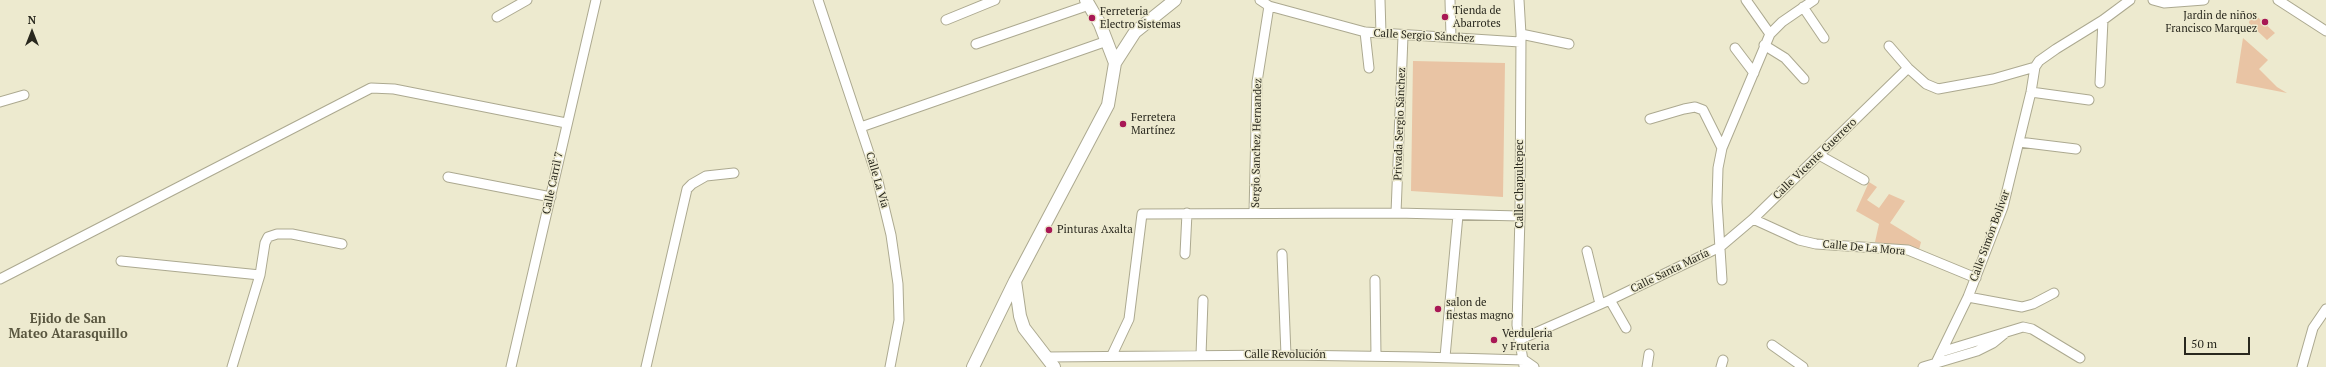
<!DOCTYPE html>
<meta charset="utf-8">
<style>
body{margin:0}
#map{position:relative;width:2326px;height:367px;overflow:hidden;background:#edeacf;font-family:"PT Serif",serif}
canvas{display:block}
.north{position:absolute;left:12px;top:12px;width:40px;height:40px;-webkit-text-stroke:3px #edeacf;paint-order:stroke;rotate:0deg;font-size:11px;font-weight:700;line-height:16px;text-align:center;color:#29281e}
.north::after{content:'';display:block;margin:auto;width:14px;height:18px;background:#29281e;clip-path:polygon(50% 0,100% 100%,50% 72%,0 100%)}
.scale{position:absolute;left:2184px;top:337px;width:66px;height:18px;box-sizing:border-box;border:2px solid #29281e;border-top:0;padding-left:5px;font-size:12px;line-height:14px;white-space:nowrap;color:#29281e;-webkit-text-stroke:3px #edeacf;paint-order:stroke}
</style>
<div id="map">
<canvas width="2326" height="367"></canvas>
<div class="north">N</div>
<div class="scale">50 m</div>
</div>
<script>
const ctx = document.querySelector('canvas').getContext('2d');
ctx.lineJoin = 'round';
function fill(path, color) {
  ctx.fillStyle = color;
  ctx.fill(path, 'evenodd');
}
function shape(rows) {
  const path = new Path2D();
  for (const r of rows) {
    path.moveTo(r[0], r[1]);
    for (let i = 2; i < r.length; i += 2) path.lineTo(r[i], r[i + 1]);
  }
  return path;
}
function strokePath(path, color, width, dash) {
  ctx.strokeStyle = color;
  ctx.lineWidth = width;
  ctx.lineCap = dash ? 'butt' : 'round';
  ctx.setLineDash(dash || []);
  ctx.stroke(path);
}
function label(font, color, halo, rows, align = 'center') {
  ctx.font = font + ' "PT Serif",serif';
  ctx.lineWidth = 3;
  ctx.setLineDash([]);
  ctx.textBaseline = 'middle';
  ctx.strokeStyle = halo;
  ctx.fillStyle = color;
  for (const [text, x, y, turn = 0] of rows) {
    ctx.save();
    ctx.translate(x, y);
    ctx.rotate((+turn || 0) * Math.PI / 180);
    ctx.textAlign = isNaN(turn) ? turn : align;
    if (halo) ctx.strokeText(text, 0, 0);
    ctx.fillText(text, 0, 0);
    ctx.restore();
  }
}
const green = shape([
 [2251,11,2275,33,2267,40,2249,23],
 [2243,38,2268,60,2259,69,2277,87,2287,93,2236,83],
 [1413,61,1505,63,1503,197,1411,191],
 [1869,182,1877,187,1867,200,1879,208,1889,194,1905,201,1890,223,1921,242,1919,250,1875,242,1879,224,1856,211]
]);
const street = shape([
 [818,0,877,177,891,235,898,284,899,320,890,367],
 [1260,0,1269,6,1365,32,1520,42],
 [1380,0,1381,33],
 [1450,0,1451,37],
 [1519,0,1521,34,1520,216,1517,325,1524,366],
 [1746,0,1770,34],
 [2153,0,2164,3,2204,0],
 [2278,0,2326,31],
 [1803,7,1824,38],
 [497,17,527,0],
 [946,20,995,0],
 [1365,32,1369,68],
 [1521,34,1569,44],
 [976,44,1089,5],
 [1764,45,1785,58,1804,79],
 [1889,46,1908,68,1926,84,1938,89,1993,79,2035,67],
 [1735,48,1754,73],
 [2100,83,2103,20],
 [2031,92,2089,100],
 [0,102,24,95],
 [1650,119,1684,109,1695,107,1703,110,1722,148],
 [861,127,1107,41],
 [2019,142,2076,149],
 [1819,155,1864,180],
 [448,177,551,197],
 [1254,213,1257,82,1269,6],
 [1396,213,1403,36],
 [1753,219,1799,240,1816,244,1908,250,1976,278],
 [1587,251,1600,304],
 [1185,254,1187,213],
 [1282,254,1286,355],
 [121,261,260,275],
 [0,279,371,88,394,89,566,123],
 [1375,280,1376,356],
 [1722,280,1717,202,1718,168,1722,148,1770,34,1782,22,1814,0],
 [1968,297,2022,307,2033,304,2054,293],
 [1610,300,1626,328],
 [1519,340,1610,300,1720,247,1753,219,1908,68],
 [1772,345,1803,367],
 [1941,352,2023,327,2032,329,2080,358],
 [1112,355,1129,319,1142,214,1396,213,1520,216],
 [1201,355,1203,300],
 [1046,357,1286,355,1420,357,1524,360,1534,367],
 [1445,357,1458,215],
 [232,367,260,275,265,243,268,237,277,234,292,234,342,244],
 [511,367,596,0],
 [646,367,687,189,692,184,706,176,734,173],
 [1647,367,1649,354],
 [1721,367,1723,360],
 [1923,367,1977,351,1993,343,2004,334],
 [1934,367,1968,297,2003,207,2031,92,2035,67,2039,61,2056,49,2103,20,2130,0],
 [2302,367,2313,328,2326,309]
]);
const secondary = shape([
 [1115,63,1135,32,1175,0],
 [1015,281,1020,316,1024,328,1054,367],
 [973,367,1015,281,1108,105,1115,63,1100,24,1086,0]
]);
const markers = [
 [1445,17,4,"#a81855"],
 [1092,18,4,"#a81855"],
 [2265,22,4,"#a81855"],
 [1123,124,4,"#a81855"],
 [1049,230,4,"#a81855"],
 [1438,309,4,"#a81855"],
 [1494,340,4,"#a81855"]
];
const poiNames = [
 ["Tienda de",1453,11],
 ["Abarrotes",1453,24],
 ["Ferreteria",1100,12],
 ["Electro Sistemas",1100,25],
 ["Jardin de niños",2257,16,"right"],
 ["Francisco Marquez",2257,29,"right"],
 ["Ferretera",1131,118],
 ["Martínez",1131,131],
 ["Pinturas Axalta",1057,230],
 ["salon de",1446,303],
 ["fiestas magno",1446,316],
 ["Verduleria",1502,334],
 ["y Fruteria",1502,347]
];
const streetNames = [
 ["Calle Sergio Sánchez",1424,36,3],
 ["Privada Sergio Sánchez",1400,124,-88],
 ["Sergio Sanchez Hernandez",1257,143,-89],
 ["Calle Vicente Guerrero",1815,159,-44],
 ["Calle La Vía",877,180,74],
 ["Calle Carril 7",553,183,-78],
 ["Calle Chapultepec",1520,184,-90],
 ["Calle Simón Bolívar",1990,236,-70],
 ["Calle De La Mora",1864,248,5],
 ["Calle Santa María",1670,271,-26],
 ["Calle Revolución",1285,355]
];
const quarterNames = [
 ["Ejido de San",68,319],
 ["Mateo Atarasquillo",68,334]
];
fill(green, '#e9c4a4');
strokePath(street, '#aca990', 11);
strokePath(secondary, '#aca990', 14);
strokePath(street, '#fff', 9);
strokePath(secondary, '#fff', 12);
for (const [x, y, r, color] of markers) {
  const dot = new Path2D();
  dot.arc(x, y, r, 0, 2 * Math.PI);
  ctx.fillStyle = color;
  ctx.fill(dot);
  strokePath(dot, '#edeacf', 1.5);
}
label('11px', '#29281e', '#edeacf', poiNames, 'left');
label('11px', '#29281e', '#edeacf', streetNames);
label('bold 13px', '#59563f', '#edeacf', quarterNames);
</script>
